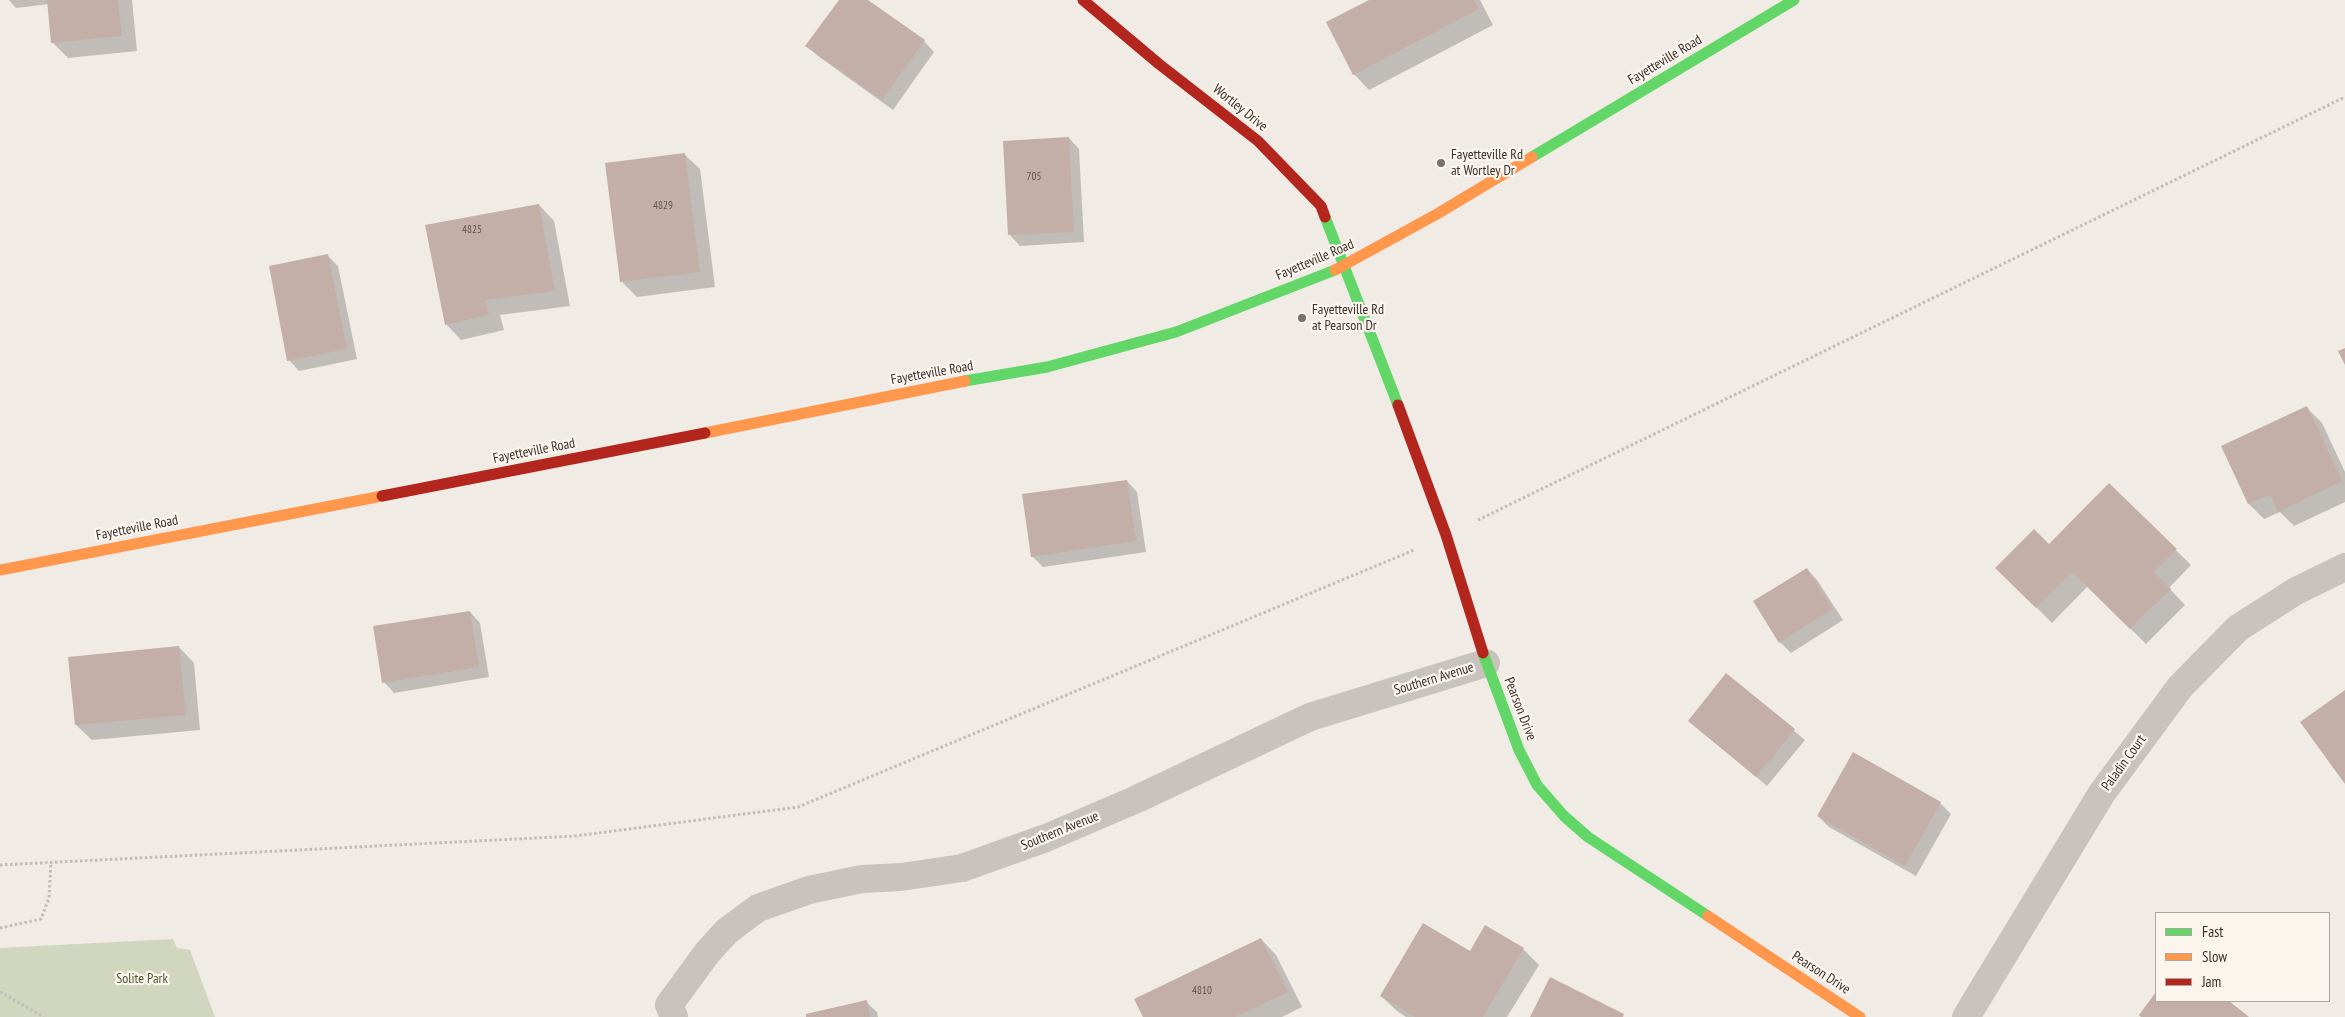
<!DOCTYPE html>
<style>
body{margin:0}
#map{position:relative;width:2345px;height:1017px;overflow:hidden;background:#f0ebe5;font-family:"PT Sans Narrow",sans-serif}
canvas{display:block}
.legend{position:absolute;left:2155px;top:912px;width:175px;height:90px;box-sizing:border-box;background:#fbf5ee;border:1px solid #aea6a0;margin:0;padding:6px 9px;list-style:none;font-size:15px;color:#3b302b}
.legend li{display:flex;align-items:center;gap:10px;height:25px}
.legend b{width:25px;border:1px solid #aea6a0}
</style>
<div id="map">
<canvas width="2345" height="1017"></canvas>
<ul class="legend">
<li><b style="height:6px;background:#63d668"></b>Fast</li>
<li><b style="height:6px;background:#ff974d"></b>Slow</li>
<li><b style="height:6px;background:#b3261e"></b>Jam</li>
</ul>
</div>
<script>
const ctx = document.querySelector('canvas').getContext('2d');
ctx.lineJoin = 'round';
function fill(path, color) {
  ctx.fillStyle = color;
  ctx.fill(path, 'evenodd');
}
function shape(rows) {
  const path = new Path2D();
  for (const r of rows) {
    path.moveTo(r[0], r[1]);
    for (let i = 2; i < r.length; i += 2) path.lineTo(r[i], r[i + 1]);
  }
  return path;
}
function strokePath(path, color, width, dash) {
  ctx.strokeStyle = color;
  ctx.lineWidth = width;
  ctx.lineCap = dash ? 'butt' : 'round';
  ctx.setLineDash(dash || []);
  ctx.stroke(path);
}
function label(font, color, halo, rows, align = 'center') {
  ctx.font = font + ' "PT Sans Narrow",sans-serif';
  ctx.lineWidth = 4.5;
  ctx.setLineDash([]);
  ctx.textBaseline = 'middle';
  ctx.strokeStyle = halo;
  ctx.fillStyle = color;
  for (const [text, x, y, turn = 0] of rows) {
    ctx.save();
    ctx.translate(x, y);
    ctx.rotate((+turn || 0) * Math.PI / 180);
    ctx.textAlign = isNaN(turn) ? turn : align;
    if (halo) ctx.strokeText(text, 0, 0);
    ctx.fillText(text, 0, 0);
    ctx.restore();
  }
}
const green = shape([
 [173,939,177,948,190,950,215,1017,0,1017,0,948]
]);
const shadow = shape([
 [9,0,132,0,137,51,68,58,52,42,49,4,16,8],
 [840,0,865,0,924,41,934,52,893,110,818,56,807,46],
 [1371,0,1480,0,1493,25,1369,90,1354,74],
 [1069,138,1079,149,1084,242,1020,246,1010,235,1004,142],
 [684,154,700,169,715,287,637,297,622,282],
 [539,205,554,221,570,306,500,315,504,330,461,340,446,324],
 [328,256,338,266,357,359,299,371,289,360],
 [2306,407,2322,423,2345,472,2345,502,2294,526,2280,512,2264,519,2249,504,2222,446],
 [1127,481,1137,492,1146,552,1043,567,1032,556],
 [2109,484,2191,565,2169,588,2185,605,2146,644,2088,586,2052,623,1997,568,2049,546],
 [1807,569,1817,580,1843,620,1791,653,1780,642],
 [470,612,480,623,489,677,394,693,384,682],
 [179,647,194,663,200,730,92,740,76,725],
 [1726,674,1805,740,1767,786,1689,720],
 [1940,803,1951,814,1916,876,1829,827,1818,816],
 [1486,927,1523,949,1539,965,1507,1017,1406,1017,1397,1011,1381,996,1471,952],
 [1261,939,1276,955,1302,1007,1282,1017,1144,1017],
 [2156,994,2156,1001,2227,1001,2247,1017,2142,1017,2140,1015],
 [866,1002,877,1012,878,1017,807,1017]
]);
const building = shape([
 [47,0,118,0,122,36,51,43],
 [839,0,868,0,925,40,882,100,805,46],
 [1369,0,1474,0,1479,9,1353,75,1326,22],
 [1069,137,1074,232,1008,235,1003,141],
 [685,153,700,272,620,282,605,163],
 [539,204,555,291,485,300,489,315,445,325,425,225],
 [328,254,347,349,287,361,269,266],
 [2345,348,2345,365,2338,351],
 [2307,406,2342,481,2278,512,2270,495,2248,504,2221,446],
 [1127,480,1136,541,1031,557,1022,494],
 [2109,483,2177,549,2154,572,2171,589,2130,629,2072,572,2036,608,1995,568,2034,529,2049,544],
 [1807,568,1833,609,1779,643,1753,601],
 [470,611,479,667,382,683,373,626],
 [179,646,186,715,75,725,68,657],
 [1726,673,1795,729,1756,777,1688,721],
 [2345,690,2345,784,2300,722],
 [1853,752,1941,802,1905,866,1817,816],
 [1423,923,1470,951,1485,925,1524,948,1483,1017,1415,1017,1380,996],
 [1261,938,1288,992,1235,1017,1143,1017,1134,999],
 [1550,977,1624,1014,1623,1017,1530,1017],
 [2156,992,2156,1001,2229,1001,2249,1017,2141,1017,2139,1015],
 [867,1000,870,1017,806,1017,806,1014]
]);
const path = shape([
 [1478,520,2345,97],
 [0,865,575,836,798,807,1414,550],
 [0,928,41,919,49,898,51,862],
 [0,992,44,1017]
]);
const street = shape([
 [674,1017,669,1005,707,953,727,931,758,908,809,890,862,879,901,877,962,868,1046,838,1137,799,1310,717,1486,663],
 [1966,1017,2102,793,2180,687,2238,628,2296,591,2345,567]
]);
const fast = shape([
 [1532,157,1794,0],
 [1325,217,1398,405],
 [965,381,1047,367,1176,332,1335,270],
 [1483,653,1519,750,1537,785,1564,816,1588,837,1708,916]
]);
const slow = shape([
 [1335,270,1437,214,1532,157],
 [705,433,965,381],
 [0,570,382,496],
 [1708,916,1860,1017]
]);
const jam = shape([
 [1083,0,1159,64,1258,141,1321,206,1325,217],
 [1398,405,1446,535,1483,653],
 [382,496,705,433]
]);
const markers = [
 [1441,163,5,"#7a716c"],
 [1302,318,5,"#7a716c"]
];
const numberNames = [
 ["705",1034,177],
 ["4829",663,206],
 ["4825",472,230],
 ["4810",1202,991]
];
const streetNames = [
 ["Fayetteville Road",1665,60,-31],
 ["Wortley Drive",1240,108,39],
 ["Fayetteville Road",1315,260,-23],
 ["Fayetteville Road",932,373,-10],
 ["Fayetteville Road",534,451,-11],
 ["Fayetteville Road",137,528,-11],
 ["Southern Avenue",1434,679,-17],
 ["Pearson Drive",1520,709,69],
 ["Paladin Court",2124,763,-54],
 ["Southern Avenue",1060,831,-22],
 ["Pearson Drive",1821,973,33]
];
const poiNames = [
 ["Fayetteville Rd",1451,155],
 ["at Wortley Dr",1451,171],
 ["Fayetteville Rd",1312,310],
 ["at Pearson Dr",1312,326]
];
const parkNames = [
 ["Solite Park",142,979]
];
fill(green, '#d1d6bf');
fill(shadow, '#0003');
fill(building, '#c3afa7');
strokePath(path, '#c2bbb6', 3, [2.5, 2.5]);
strokePath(street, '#c9c3be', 28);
strokePath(fast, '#63d668', 11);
strokePath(slow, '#ff974d', 11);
strokePath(jam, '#b3261e', 11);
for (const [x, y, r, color] of markers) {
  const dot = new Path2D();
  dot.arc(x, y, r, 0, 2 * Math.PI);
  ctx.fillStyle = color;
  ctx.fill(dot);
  strokePath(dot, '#fbf5ee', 2);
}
label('11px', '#5d504a', null, numberNames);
label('14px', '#3b302b', '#fbf5ee', streetNames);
label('14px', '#3b302b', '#fbf5ee', poiNames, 'left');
label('14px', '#4a5a2e', '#fbf5ee', parkNames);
</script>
